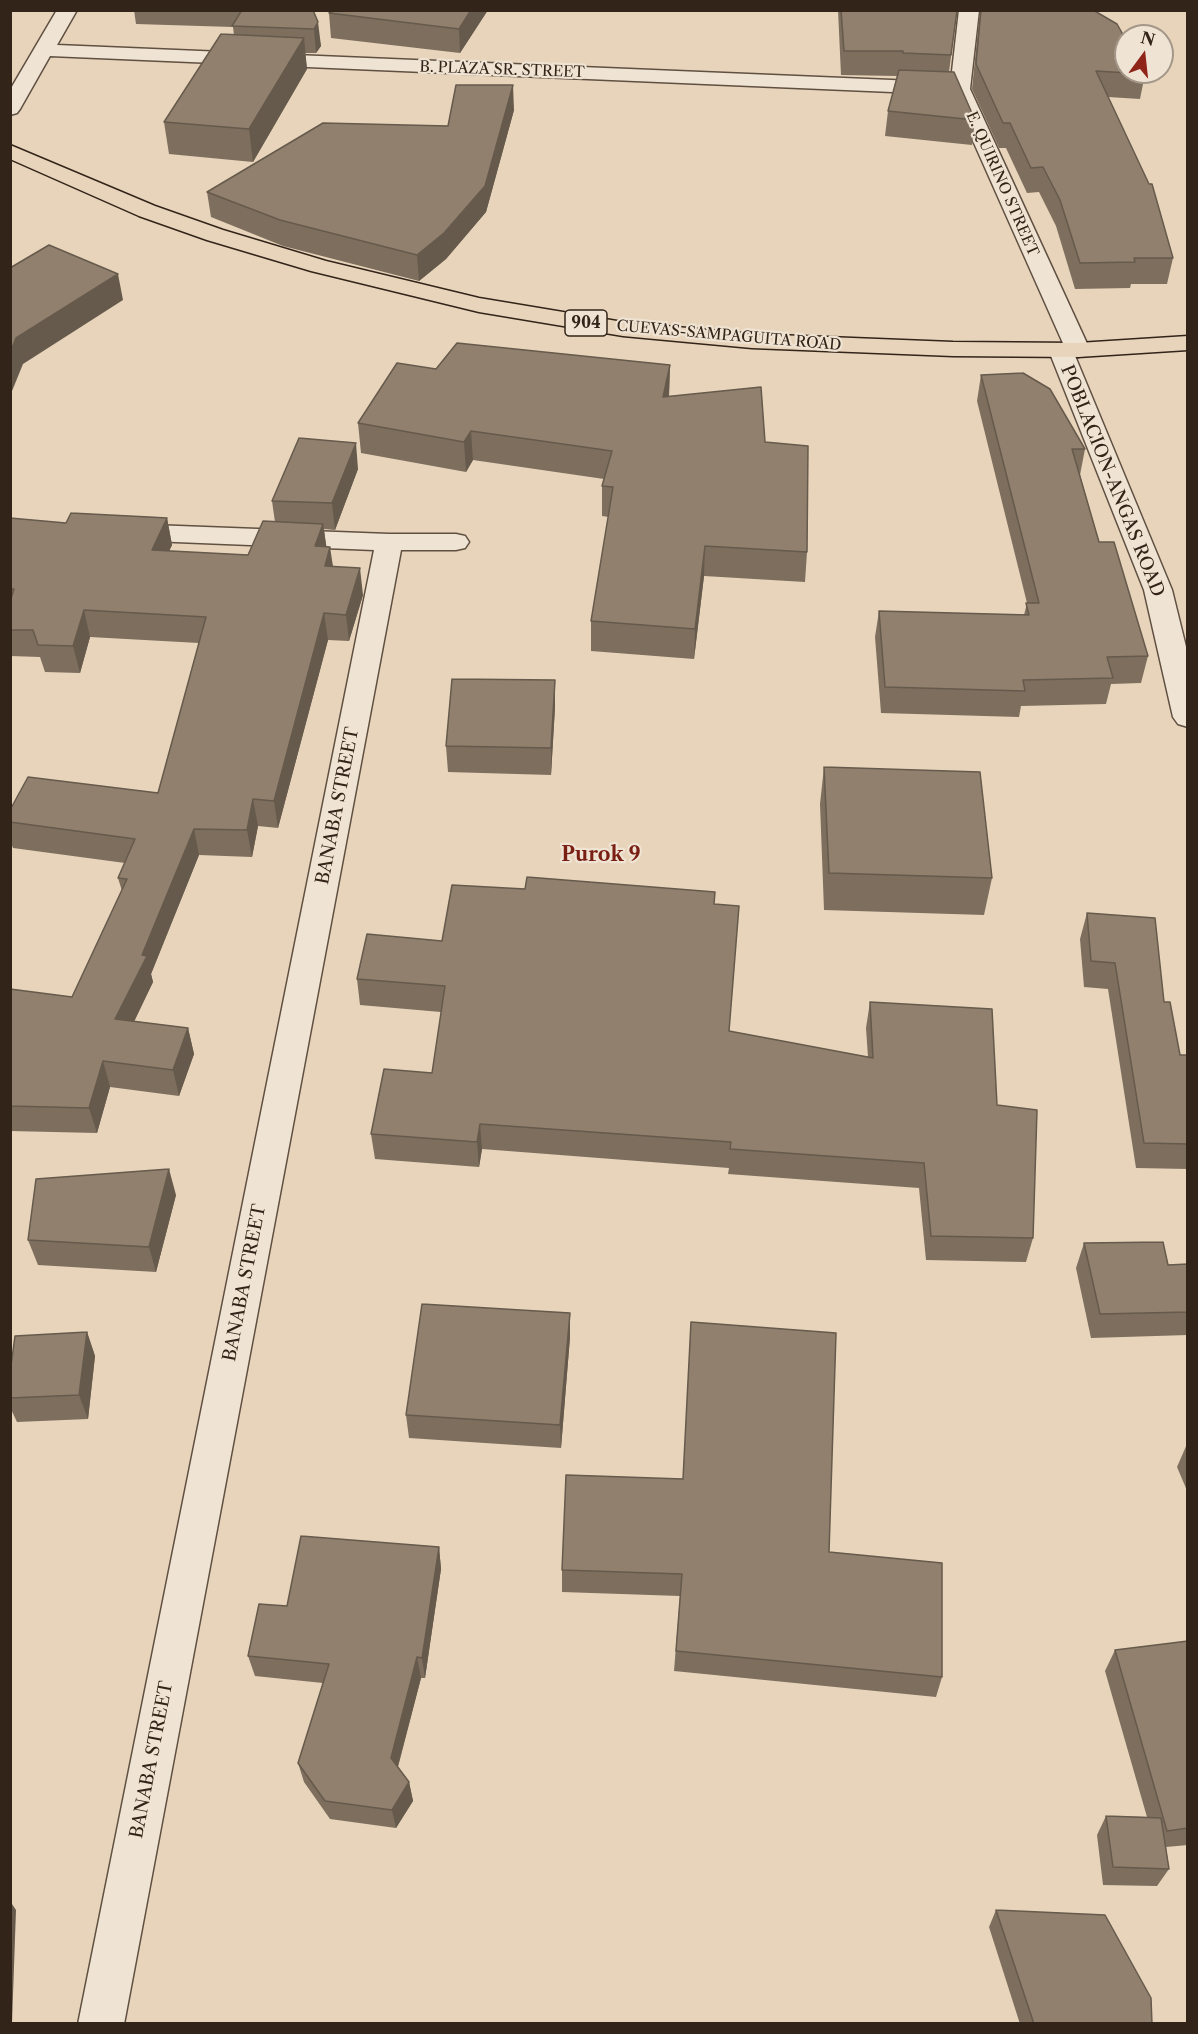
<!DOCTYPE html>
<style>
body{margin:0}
#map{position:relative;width:1198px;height:2034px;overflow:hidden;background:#e7d4bb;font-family:"Libre Caslon Text",serif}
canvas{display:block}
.frame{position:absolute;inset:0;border:12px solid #332419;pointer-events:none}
.north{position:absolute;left:1114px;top:24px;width:60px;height:60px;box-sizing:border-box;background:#efe3d3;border:2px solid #a49789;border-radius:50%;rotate:15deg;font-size:16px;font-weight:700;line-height:24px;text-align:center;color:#332419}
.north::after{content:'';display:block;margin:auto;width:21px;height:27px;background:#8f2418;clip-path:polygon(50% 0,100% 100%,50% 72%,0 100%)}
</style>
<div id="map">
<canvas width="1198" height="2034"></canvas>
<div class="frame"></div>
<div class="north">N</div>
</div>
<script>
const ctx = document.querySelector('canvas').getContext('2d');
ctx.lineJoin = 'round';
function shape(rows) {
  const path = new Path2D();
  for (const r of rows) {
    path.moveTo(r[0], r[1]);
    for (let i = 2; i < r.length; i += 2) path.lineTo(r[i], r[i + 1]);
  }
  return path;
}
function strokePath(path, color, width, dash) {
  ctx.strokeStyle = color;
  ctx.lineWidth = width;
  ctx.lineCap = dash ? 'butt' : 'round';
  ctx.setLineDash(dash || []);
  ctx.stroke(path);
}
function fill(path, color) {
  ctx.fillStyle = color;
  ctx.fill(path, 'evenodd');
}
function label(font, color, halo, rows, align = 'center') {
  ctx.font = font + ' "Libre Caslon Text",serif';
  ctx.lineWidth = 4.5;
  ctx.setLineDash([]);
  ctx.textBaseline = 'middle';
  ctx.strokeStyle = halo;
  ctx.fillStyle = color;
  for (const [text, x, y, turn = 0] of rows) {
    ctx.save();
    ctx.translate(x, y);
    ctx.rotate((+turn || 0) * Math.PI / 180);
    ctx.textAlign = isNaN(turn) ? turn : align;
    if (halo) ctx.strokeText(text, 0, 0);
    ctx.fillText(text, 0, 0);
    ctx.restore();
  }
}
const minor = shape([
 [57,10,77,10,57,45,939,82,946,84,949,88,946,92,939,94,50,56,20,109,17,113,10,115,10,90,57,10],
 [959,10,979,10,970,89,1090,350,1087,355,1078,357,1069,355,1066,350,950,89,959,10],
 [126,524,389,534,456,534,465,536,469,542,465,548,456,550,401,550,124,2024,78,2024,374,550,126,540,117,538,113,532,117,526,126,524]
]);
const tertiary = shape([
 [1061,344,1070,346,1073,351,1172,590,1188,655,1188,727,1178,724,1173,717,1144,590,1049,351,1052,346,1061,344]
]);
const primary = shape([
 [10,145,155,206,223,230,326,261,479,298,623,322,752,334,953,342,1078,343,1188,336,1188,350,1078,357,953,356,752,348,623,336,479,312,311,271,207,240,139,216,10,159,10,145]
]);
const wall = shape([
 [134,10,313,10,321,46,316,53,305,53,307,69,253,162,169,154,164,122,234,35,233,27,136,24],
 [336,10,488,10,460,53,331,38,329,13],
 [838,10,957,10,949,72,975,120,972,145,885,136,888,111,897,76,841,75],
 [980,10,1093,10,1145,74,1140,99,1108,97,1173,258,1167,284,1131,284,1130,288,1075,289,1056,226,1039,192,1027,193,1006,148,999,148,972,89],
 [514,110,486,212,446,259,419,281,283,246,211,217,207,192,448,126],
 [670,365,669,397,765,442,807,552,805,582,704,576,694,659,591,651,591,621,609,517,602,516,602,486,604,479,473,460,466,472,361,453,358,423,436,369],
 [981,375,1085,449,1080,475,1099,542,1148,656,1141,683,1111,684,1106,704,1021,706,1019,717,881,713,875,637,879,611,1024,615,1027,603,977,401],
 [358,469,335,530,324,529,326,547,333,566,363,595,349,641,328,640,278,828,258,826,252,857,199,855,151,974,153,982,134,1021,188,1028,194,1054,179,1096,110,1087,97,1133,10,1131,10,989,72,997,122,891,118,878,125,863,13,848,10,840,10,810,158,793,199,643,90,637,80,673,45,672,40,657,10,656,10,518,66,523,167,518,172,545,169,551,248,555,275,522,272,501],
 [555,707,551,775,448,772,446,746],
 [824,767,992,878,984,915,824,910,820,804],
 [714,904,729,1031,868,1057,866,1028,870,1002,997,1105,1033,1238,1026,1262,926,1260,919,1188,728,1174,729,1168,482,1149,479,1167,375,1159,371,1134,432,1073,441,1012,360,1005,357,979,442,941],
 [1087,913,1164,1002,1180,1055,1188,1055,1188,1169,1136,1168,1108,989,1084,987,1080,939],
 [176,1195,156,1272,38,1265,28,1240],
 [1084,1243,1168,1265,1188,1264,1188,1335,1091,1338,1076,1268],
 [87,1332,95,1356,88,1419,17,1422,10,1407,10,1373],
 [570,1337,561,1448,409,1438,406,1415],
 [1187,1444,1188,1444,1188,1493,1177,1467],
 [439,1547,441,1569,425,1678,421,1678,398,1767,409,1782,413,1801,396,1828,330,1819,304,1782,298,1763,323,1683,255,1676,248,1656,287,1606],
 [829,1552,942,1677,936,1697,674,1671,680,1596,562,1592,562,1570],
 [1188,1641,1188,1845,1166,1847,1169,1869,1157,1886,1103,1885,1097,1835,1106,1816,1147,1817,1105,1671,1115,1650],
 [996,1910,1152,2024,1020,2024,989,1927]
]);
const shadedWall = shape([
 [471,10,488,10,460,53,459,29],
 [318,22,321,46,316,53,314,29],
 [304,38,307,69,253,162,249,129],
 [513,85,514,110,486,212,446,259,419,281,417,255],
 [118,274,123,300,23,364,10,396,10,353,16,338],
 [670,365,669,394,663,427,663,397],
 [471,431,473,460,466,472,464,442],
 [356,443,358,469,335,530,332,503],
 [167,518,172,545,157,576,152,550],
 [323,524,327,550,315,546],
 [705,546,704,576,694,659,695,629],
 [330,547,334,573,325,566],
 [360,568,363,595,349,641,346,615],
 [84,610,90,637,80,673,73,646],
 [324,613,328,640,278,828,274,801],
 [555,680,555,707,551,775,551,748],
 [253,799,258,826,252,857,247,830],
 [194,829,199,855,151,974,153,982,123,1045,115,1019],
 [188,1028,194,1054,179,1096,173,1070],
 [103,1061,110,1087,97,1133,89,1108],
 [480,1124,482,1149,479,1167,477,1142],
 [169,1169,176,1195,156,1272,149,1247],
 [570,1313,570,1337,561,1448,560,1425],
 [87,1332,95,1356,88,1419,79,1395],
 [439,1547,441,1569,425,1678,422,1658],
 [417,1657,421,1678,395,1777,391,1758],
 [409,1782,413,1801,396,1828,392,1810],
 [10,1901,16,1910,12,2023,10,2021]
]);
const building = shape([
 [242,10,313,10,318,22,314,29,232,26,242,10],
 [336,10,471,10,459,29,329,13,336,10],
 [841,10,957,10,951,55,903,53,903,51,844,51,841,10],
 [981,10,1093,10,1117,24,1126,40,1126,72,1144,72,1145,74,1096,71,1149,184,1152,184,1173,258,1134,258,1135,262,1080,263,1060,200,1043,167,1031,168,1010,123,1003,123,976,64,981,10],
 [221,34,304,38,249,129,164,122,221,34],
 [899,70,954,72,975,120,888,111,899,70],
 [456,85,513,85,485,186,444,233,417,255,280,220,207,192,323,123,448,126,456,85],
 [49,245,118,274,16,338,10,353,10,268,49,245],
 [457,343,670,365,663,397,761,387,765,442,808,446,807,552,705,546,695,629,591,621,613,487,602,486,612,451,471,431,464,442,358,423,397,363,436,369,457,343],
 [1023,373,1050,389,1085,449,1072,449,1099,542,1114,542,1148,656,1107,657,1113,678,1023,680,1025,691,885,687,879,611,1029,615,1026,603,1039,603,981,375,1023,373],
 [299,438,356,443,332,503,272,501,299,438],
 [71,513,149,517,167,518,152,550,248,555,263,521,323,524,315,546,330,547,325,566,360,568,346,615,324,613,274,801,253,799,247,830,194,829,142,955,147,956,115,1019,188,1028,173,1070,103,1061,89,1108,10,1106,10,989,72,997,127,879,118,878,135,839,10,822,10,810,28,777,158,793,206,617,84,610,73,646,38,645,33,630,10,630,10,602,14,589,10,589,10,518,66,523,71,513],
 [452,679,555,680,551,748,446,746,452,679],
 [824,767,980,772,992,878,829,873,824,767],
 [527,877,715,892,714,904,739,906,729,1031,873,1058,870,1002,992,1009,997,1105,1037,1110,1033,1238,931,1236,924,1163,730,1149,731,1142,480,1124,477,1142,371,1134,384,1069,432,1073,445,986,357,979,367,934,442,941,452,885,525,889,527,877],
 [1087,913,1155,918,1164,1002,1170,1002,1180,1055,1188,1055,1188,1144,1144,1143,1115,963,1091,961,1087,913],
 [169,1169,149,1247,28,1240,36,1179,169,1169],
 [1163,1242,1168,1265,1188,1264,1188,1312,1100,1314,1084,1243,1163,1242],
 [422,1304,570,1313,560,1425,406,1415,422,1304],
 [691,1322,836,1333,829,1552,942,1563,942,1677,676,1651,682,1574,562,1570,566,1475,683,1479,691,1322],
 [87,1332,79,1395,10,1398,10,1373,15,1336,87,1332],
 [301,1536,439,1547,422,1658,417,1657,391,1758,409,1782,392,1810,325,1801,298,1763,329,1664,248,1656,259,1604,287,1606,301,1536],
 [1188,1641,1188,1828,1167,1831,1115,1650,1188,1641],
 [1106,1816,1161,1818,1169,1869,1113,1867,1106,1816],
 [996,1910,1105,1915,1151,1998,1152,2024,1034,2024,996,1910]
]);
const farStreetnames = [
 ["B. PLAZA SR. STREET",502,70,2],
 ["E. QUIRINO STREET",1002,184,66],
 ["CUEVAS-SAMPAGUITA ROAD",729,336,5]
];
const shields = [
 [586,323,42]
];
const shieldNames = [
 ["904",586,323]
];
const streetNames = [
 ["POBLACION-ANGAS ROAD",1112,481,68],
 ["BANABA STREET",338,806,-79],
 ["BANABA STREET",245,1283,-79],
 ["BANABA STREET",152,1760,-79]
];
const neighbourhoodNames = [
 ["Purok 9",601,855]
];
strokePath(minor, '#605042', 3);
strokePath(tertiary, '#605042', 3);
strokePath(primary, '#332419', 3);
fill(minor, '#efe3d3');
fill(tertiary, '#efe3d3');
fill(primary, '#e7d4bb');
fill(wall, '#7d6e5e');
fill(shadedWall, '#665a4c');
fill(building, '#91806d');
strokePath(building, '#665a4c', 1.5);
label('15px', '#332419', '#efe3d3', farStreetnames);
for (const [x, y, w] of shields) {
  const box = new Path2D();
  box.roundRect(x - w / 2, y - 13, w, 26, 4.5);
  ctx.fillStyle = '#efe3d3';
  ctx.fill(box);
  strokePath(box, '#332419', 1.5);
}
label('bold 16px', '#332419', null, shieldNames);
label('18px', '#332419', '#efe3d3', streetNames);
label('bold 20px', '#7a1f14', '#efe3d3', neighbourhoodNames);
</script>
